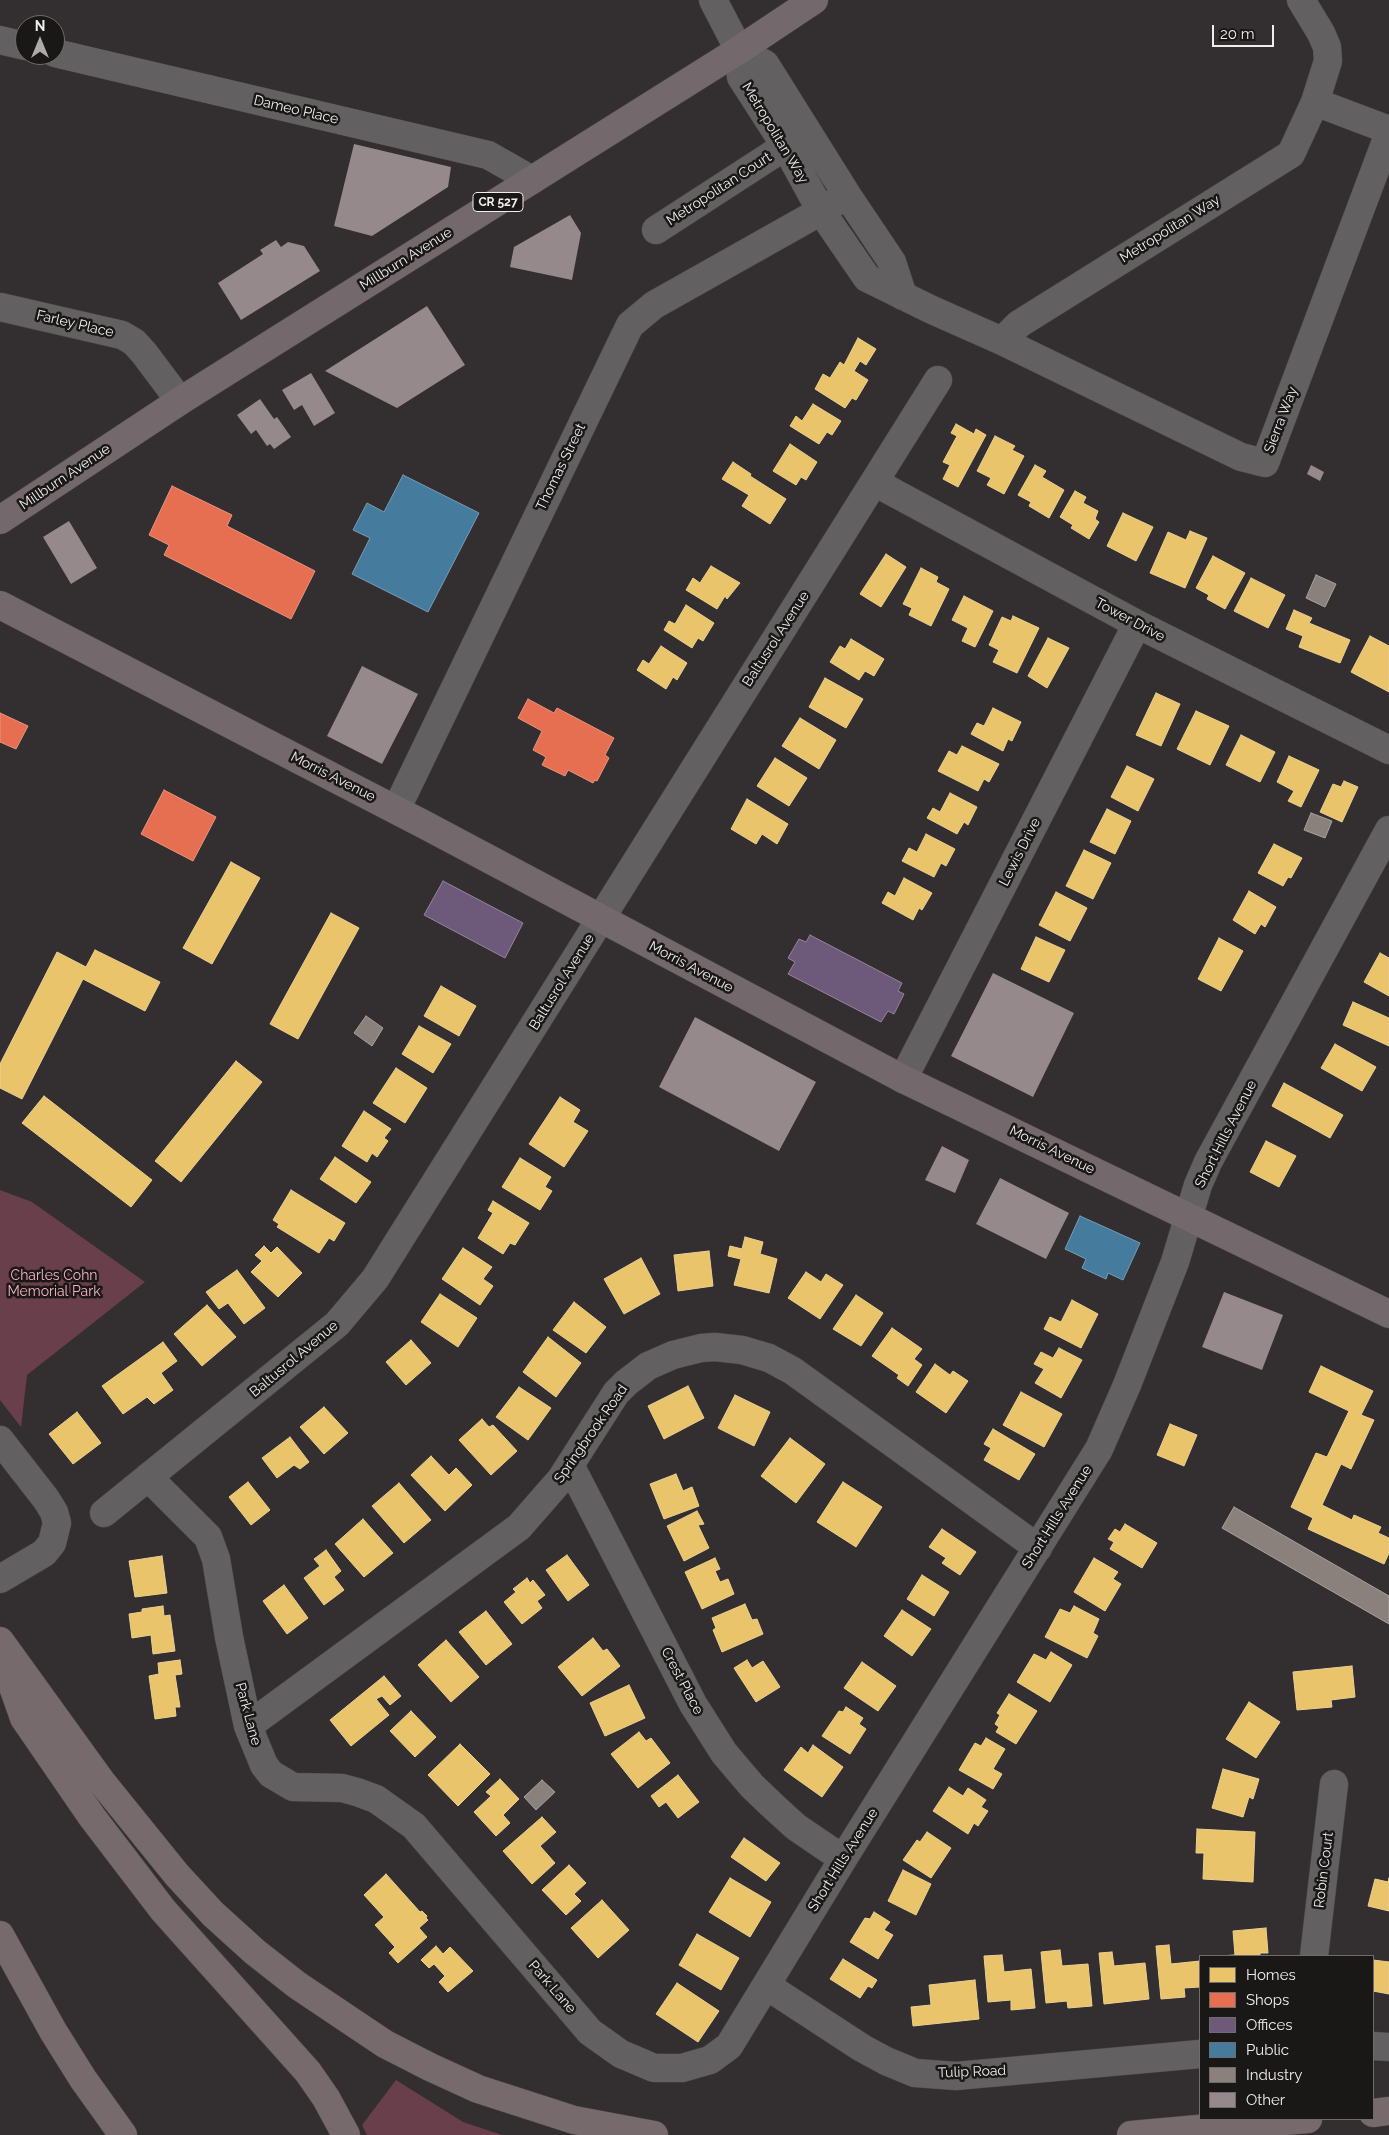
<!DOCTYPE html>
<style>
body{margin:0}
#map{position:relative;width:1389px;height:2135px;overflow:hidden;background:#332f30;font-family:Raleway,sans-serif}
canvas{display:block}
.legend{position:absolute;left:1199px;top:1955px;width:175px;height:165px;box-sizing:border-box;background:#1a1717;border:1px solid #706c6d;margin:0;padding:6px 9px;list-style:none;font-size:15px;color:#f1eced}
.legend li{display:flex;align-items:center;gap:10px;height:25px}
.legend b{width:25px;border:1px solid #706c6d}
.north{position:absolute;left:15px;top:15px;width:50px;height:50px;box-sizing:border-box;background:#1a1717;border:1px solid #706c6d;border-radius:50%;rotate:0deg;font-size:14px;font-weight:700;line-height:20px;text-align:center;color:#f1eced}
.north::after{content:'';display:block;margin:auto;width:18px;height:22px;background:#aeaaab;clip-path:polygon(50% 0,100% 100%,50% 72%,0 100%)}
.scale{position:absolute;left:1212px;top:25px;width:62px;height:22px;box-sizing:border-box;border:2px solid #f1eced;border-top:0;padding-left:6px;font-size:15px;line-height:18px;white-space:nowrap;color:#f1eced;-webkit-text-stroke:4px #1a1717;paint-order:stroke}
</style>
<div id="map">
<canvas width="1389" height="2135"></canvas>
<ul class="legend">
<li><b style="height:14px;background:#e9c46a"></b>Homes</li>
<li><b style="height:14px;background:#e76f51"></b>Shops</li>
<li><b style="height:14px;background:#6d597a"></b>Offices</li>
<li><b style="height:14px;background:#457b9d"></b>Public</li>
<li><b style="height:14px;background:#8a817c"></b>Industry</li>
<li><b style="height:14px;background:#96898c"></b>Other</li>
</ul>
<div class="north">N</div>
<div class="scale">20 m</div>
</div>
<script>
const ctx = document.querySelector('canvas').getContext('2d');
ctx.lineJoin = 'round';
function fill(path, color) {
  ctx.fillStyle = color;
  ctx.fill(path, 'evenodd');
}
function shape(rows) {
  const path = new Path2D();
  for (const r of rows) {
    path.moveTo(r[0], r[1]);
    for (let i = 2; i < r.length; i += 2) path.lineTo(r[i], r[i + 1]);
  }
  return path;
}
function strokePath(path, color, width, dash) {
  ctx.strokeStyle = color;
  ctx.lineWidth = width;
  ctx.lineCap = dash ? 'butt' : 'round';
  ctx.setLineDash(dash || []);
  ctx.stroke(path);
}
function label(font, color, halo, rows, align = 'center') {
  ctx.font = font + ' Raleway,sans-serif';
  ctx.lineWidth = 5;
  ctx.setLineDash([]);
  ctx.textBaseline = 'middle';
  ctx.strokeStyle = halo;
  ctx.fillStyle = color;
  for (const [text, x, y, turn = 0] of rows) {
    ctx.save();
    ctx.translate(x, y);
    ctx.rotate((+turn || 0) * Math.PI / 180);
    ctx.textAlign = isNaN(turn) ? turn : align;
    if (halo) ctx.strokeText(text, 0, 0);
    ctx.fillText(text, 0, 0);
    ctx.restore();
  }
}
const green = shape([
 [0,1190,32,1202,145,1282,27,1375,21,1427,0,1400],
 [396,2080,463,2122,502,2135,367,2135,362,2125]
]);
const homes = shape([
 [858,338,876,349,866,365,860,361,854,371,868,380,856,400,852,398,845,408,815,389,823,374,830,378,840,362,844,365,858,338],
 [813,404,841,421,832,435,827,432,819,444,790,426,796,416,802,421,813,404],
 [956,424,974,434,976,429,986,435,958,487,943,479,950,465,943,462,957,436,951,433,956,424],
 [995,436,1015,446,1012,450,1024,456,1004,494,987,485,991,478,977,471,995,436],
 [790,444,817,462,806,480,801,477,796,485,773,471,790,444],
 [733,462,751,474,750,476,786,499,770,524,742,506,749,495,722,479,733,462],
 [1035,465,1046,471,1042,477,1064,490,1049,518,1029,506,1031,502,1018,495,1035,465],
 [1075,491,1086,497,1083,503,1098,511,1095,519,1099,522,1089,539,1071,528,1073,525,1060,517,1075,491],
 [1123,513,1153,527,1136,561,1107,546,1123,513],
 [1190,531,1207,538,1185,588,1150,573,1168,532,1186,540,1190,531],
 [886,554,906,567,881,607,860,594,886,554],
 [1213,556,1245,573,1225,609,1207,599,1209,595,1196,588,1213,556],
 [711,566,740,583,727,599,725,596,717,609,686,590,693,578,700,583,711,566],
 [921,568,938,577,936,582,949,589,931,626,909,615,912,608,903,604,921,568],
 [1251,578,1285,595,1268,628,1234,611,1251,578],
 [964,596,993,611,975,647,962,641,968,628,952,620,964,596],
 [686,605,714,623,703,641,698,638,692,648,664,630,669,621,675,624,686,605],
 [1294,610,1312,618,1309,623,1350,640,1340,663,1299,647,1303,636,1286,629,1294,610],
 [1013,616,1039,628,1017,673,993,662,999,650,989,645,1002,617,1011,621,1013,616],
 [1370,636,1389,646,1389,692,1351,672,1370,636],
 [1048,638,1069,648,1047,688,1028,676,1048,638],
 [851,639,884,659,874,676,865,671,859,680,830,662,840,646,845,649,851,639],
 [661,646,687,663,677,680,673,677,666,689,637,670,643,660,649,664,661,646],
 [825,678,863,699,846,728,809,707,825,678],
 [1156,693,1180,704,1161,746,1136,735,1156,693],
 [993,708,1021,722,1012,741,1008,739,1003,751,971,734,977,723,984,726,993,708],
 [1196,711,1229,726,1210,765,1177,749,1196,711],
 [800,718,836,740,819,769,782,746,800,718],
 [1241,735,1275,752,1260,782,1226,765,1241,735],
 [962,746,999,764,989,782,984,779,978,791,938,771,949,751,957,755,962,746],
 [1289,756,1319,770,1301,807,1288,801,1294,791,1277,782,1289,756],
 [775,758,807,778,789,806,757,786,775,758],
 [1127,766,1154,779,1138,811,1111,797,1127,766],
 [1344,781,1358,787,1342,822,1320,812,1333,784,1341,787,1344,781],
 [950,793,977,807,968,825,964,822,957,834,927,818,933,808,940,812,950,793],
 [747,799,788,824,777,844,762,834,756,844,731,829,747,799],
 [1107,809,1131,821,1115,854,1090,842,1107,809],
 [926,834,955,849,946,866,941,863,934,877,902,861,909,848,917,852,926,834],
 [1274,844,1302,858,1291,878,1288,877,1283,886,1258,873,1274,844],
 [1084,850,1111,863,1093,899,1066,886,1084,850],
 [231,862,260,878,212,964,183,948,231,862],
 [904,878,932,893,922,910,919,908,913,920,882,903,888,892,895,896,904,878],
 [1249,891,1276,907,1265,927,1261,924,1255,934,1233,920,1249,891],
 [1056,892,1087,908,1070,941,1039,925,1056,892],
 [331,913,359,928,298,1039,270,1024,331,913],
 [1036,937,1065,950,1049,982,1021,969,1036,937],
 [1219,938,1243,951,1221,991,1198,979,1219,938],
 [95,950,160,982,145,1011,83,979,22,1099,0,1088,0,1064,57,952,86,967,95,950],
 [1380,953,1389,958,1389,996,1364,982,1380,953],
 [441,986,476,1006,459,1036,424,1016,441,986],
 [1353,1002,1389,1018,1389,1046,1343,1025,1353,1002],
 [419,1026,451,1044,433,1073,402,1054,419,1026],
 [1335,1044,1376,1067,1362,1091,1321,1068,1335,1044],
 [236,1061,262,1082,181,1182,155,1161,236,1061],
 [396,1068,427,1088,405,1123,373,1103,396,1068],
 [1284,1083,1343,1115,1330,1138,1272,1106,1284,1083],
 [44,1096,152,1180,131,1207,22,1123,44,1096],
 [560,1097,580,1110,573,1122,588,1131,564,1167,529,1144,560,1097],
 [364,1111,391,1129,384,1138,388,1141,377,1157,372,1153,367,1162,342,1146,364,1111],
 [1266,1141,1296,1156,1279,1187,1250,1172,1266,1141],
 [335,1157,371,1182,356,1203,320,1179,335,1157],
 [520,1158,551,1177,545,1187,552,1191,540,1210,502,1187,520,1158],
 [291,1190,345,1223,334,1241,329,1238,319,1253,277,1227,279,1224,273,1220,291,1190],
 [493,1201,529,1223,515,1245,510,1243,503,1254,478,1238,493,1213,488,1210,493,1201],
 [745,1237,763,1242,760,1254,777,1259,769,1293,734,1285,741,1259,728,1256,730,1246,742,1249,745,1237],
 [264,1246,271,1253,277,1247,302,1273,278,1297,251,1272,262,1261,255,1255,264,1246],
 [463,1248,492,1267,483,1279,493,1286,480,1305,442,1279,463,1248],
 [709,1251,713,1286,678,1291,674,1255,709,1251],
 [641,1258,660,1294,624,1314,604,1279,641,1258],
 [237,1270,265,1308,244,1324,228,1303,219,1309,206,1292,237,1270],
 [806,1272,821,1282,826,1274,843,1285,820,1319,788,1298,806,1272],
 [440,1294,477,1318,458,1347,421,1322,440,1294],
 [856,1295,883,1313,861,1346,833,1329,856,1295],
 [1072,1300,1098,1314,1081,1348,1044,1329,1050,1317,1061,1322,1072,1300],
 [574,1302,606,1327,586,1353,553,1330,574,1302],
 [207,1305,236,1337,202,1366,174,1334,207,1305],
 [892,1328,922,1349,914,1359,922,1365,908,1386,897,1378,899,1375,872,1356,892,1328],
 [548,1337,581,1363,556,1397,523,1372,548,1337],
 [411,1340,431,1363,406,1385,386,1362,411,1340],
 [163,1342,177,1361,161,1373,173,1390,154,1404,147,1397,123,1414,102,1386,163,1342],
 [1059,1348,1082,1360,1061,1398,1035,1383,1044,1369,1034,1364,1041,1352,1053,1358,1059,1348],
 [935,1364,950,1375,953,1371,968,1381,946,1413,916,1392,935,1364],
 [1321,1366,1373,1391,1361,1415,1374,1420,1351,1469,1341,1464,1322,1505,1352,1520,1354,1515,1381,1527,1378,1533,1389,1538,1389,1553,1384,1564,1308,1529,1313,1518,1291,1507,1316,1453,1327,1457,1349,1411,1309,1392,1321,1366],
 [688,1386,704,1418,664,1439,648,1406,688,1386],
 [519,1387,551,1408,528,1440,496,1417,519,1387],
 [1021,1392,1062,1414,1044,1447,1003,1425,1021,1392],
 [735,1395,770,1412,754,1446,718,1428,735,1395],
 [324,1407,348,1433,324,1454,300,1427,324,1407],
 [77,1412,101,1443,73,1464,49,1434,77,1412],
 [482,1419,489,1427,493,1425,517,1451,491,1475,459,1440,482,1419],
 [1170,1424,1197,1435,1184,1466,1157,1455,1170,1424],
 [993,1429,1035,1454,1019,1480,984,1460,991,1448,984,1444,993,1429],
 [290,1437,309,1462,300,1469,294,1465,277,1478,262,1458,290,1437],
 [790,1438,825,1464,796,1503,761,1476,790,1438],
 [431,1456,449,1475,456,1468,472,1485,445,1511,411,1475,431,1456],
 [676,1474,683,1491,692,1487,699,1506,664,1519,650,1484,676,1474],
 [248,1482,270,1510,251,1525,229,1497,248,1482],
 [843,1482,882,1507,856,1547,817,1522,843,1482],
 [399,1483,431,1520,404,1543,372,1506,399,1483],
 [697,1511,704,1524,698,1525,709,1548,684,1561,667,1526,697,1511],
 [363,1519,393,1553,364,1577,335,1544,363,1519],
 [1125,1524,1157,1543,1142,1568,1110,1549,1114,1542,1108,1539,1115,1529,1120,1532,1125,1524],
 [942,1529,976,1552,960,1575,942,1563,946,1558,929,1547,942,1529],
 [326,1550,341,1571,334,1577,344,1590,324,1605,304,1578,320,1566,314,1559,326,1550],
 [567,1555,589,1585,568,1601,546,1570,567,1555],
 [162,1556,167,1593,135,1597,129,1561,162,1556],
 [715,1558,720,1569,715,1571,720,1582,728,1579,734,1594,702,1609,685,1572,715,1558],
 [1094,1558,1118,1572,1113,1579,1121,1584,1105,1611,1074,1592,1094,1558],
 [922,1575,949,1592,934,1616,907,1599,922,1575],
 [527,1578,530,1583,533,1580,545,1595,537,1601,542,1608,522,1624,504,1602,516,1592,513,1589,527,1578],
 [284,1585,308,1618,287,1634,263,1601,284,1585],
 [745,1604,752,1620,757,1619,763,1634,722,1652,713,1630,716,1628,712,1618,745,1604],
 [163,1606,164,1616,170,1615,175,1651,153,1654,151,1635,132,1638,129,1614,142,1612,142,1609,163,1606],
 [1074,1606,1099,1619,1093,1633,1098,1636,1087,1658,1045,1637,1060,1609,1070,1613,1074,1606],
 [902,1610,931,1629,912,1656,884,1636,902,1610],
 [486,1611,512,1644,486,1665,459,1632,486,1611],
 [593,1638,603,1651,607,1649,620,1666,582,1696,558,1667,593,1638],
 [446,1640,479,1677,451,1702,418,1665,446,1640],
 [1051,1652,1072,1665,1050,1702,1017,1682,1034,1654,1046,1660,1051,1652],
 [180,1660,182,1674,175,1675,180,1707,175,1707,176,1716,155,1719,149,1676,159,1674,158,1663,180,1660],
 [747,1660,752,1668,763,1661,780,1687,756,1702,734,1668,747,1660],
 [862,1662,896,1686,878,1711,844,1688,862,1662],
 [1352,1666,1355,1697,1331,1700,1332,1707,1297,1710,1293,1672,1352,1666],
 [384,1676,401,1696,390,1705,382,1696,376,1699,389,1715,351,1746,330,1720,384,1676],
 [629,1685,645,1718,605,1736,590,1703,629,1685],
 [1009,1694,1037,1711,1016,1744,996,1732,999,1727,995,1724,1000,1715,997,1713,1009,1694],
 [1249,1702,1280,1722,1256,1758,1226,1739,1249,1702],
 [846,1707,863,1718,859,1724,866,1729,850,1754,822,1736,839,1711,843,1712,846,1707],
 [411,1711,436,1737,415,1757,390,1731,411,1711],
 [639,1732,646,1741,651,1738,670,1763,638,1788,611,1754,639,1732],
 [986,1738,1005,1749,993,1769,1002,1774,993,1789,959,1770,975,1743,981,1746,986,1738],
 [460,1744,490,1774,458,1806,428,1775,460,1744],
 [813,1745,843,1767,822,1797,784,1770,801,1747,808,1753,813,1745],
 [1223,1769,1259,1779,1253,1799,1249,1797,1243,1817,1212,1808,1223,1769],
 [678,1775,699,1802,678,1818,666,1802,659,1807,651,1796,678,1775],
 [500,1779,519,1799,503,1815,510,1823,496,1836,474,1812,491,1796,486,1792,500,1779],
 [949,1787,963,1796,968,1788,986,1800,981,1807,988,1811,978,1826,974,1823,968,1834,933,1811,949,1787],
 [542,1817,556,1832,540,1846,555,1863,532,1884,503,1851,542,1817],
 [1197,1829,1255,1832,1253,1882,1203,1879,1204,1853,1196,1853,1197,1829],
 [927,1832,951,1848,931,1878,903,1860,917,1840,920,1842,927,1832],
 [744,1838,780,1863,766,1881,731,1857,744,1838],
 [569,1865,586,1883,574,1894,581,1901,566,1915,542,1890,569,1865],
 [903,1870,931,1884,916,1915,888,1901,903,1870],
 [386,1874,420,1912,422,1911,427,1916,426,1918,428,1920,419,1928,427,1937,398,1963,389,1953,395,1947,375,1925,384,1917,364,1895,386,1874],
 [730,1878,771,1902,750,1937,709,1912,730,1878],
 [1389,1878,1389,1911,1368,1906,1375,1879,1388,1882,1389,1878],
 [602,1900,629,1930,598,1958,571,1928,602,1900],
 [874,1912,890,1922,884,1930,893,1935,878,1959,850,1942,865,1918,870,1919,874,1912],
 [1266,1928,1268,1953,1260,1953,1260,1956,1219,1956,1235,1955,1233,1931,1266,1928],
 [697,1934,739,1958,721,1990,679,1965,697,1934],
 [1169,1945,1171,1964,1200,1961,1200,1987,1184,1988,1185,1997,1161,1999,1156,1946,1169,1945],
 [436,1946,443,1954,450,1947,473,1971,448,1992,439,1982,445,1976,434,1964,429,1968,421,1960,436,1946],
 [1060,1950,1062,1966,1088,1964,1092,2006,1068,2008,1067,2001,1046,2003,1041,1952,1060,1950],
 [1112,1952,1114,1966,1145,1963,1149,1999,1104,2004,1099,1953,1112,1952],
 [1002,1955,1004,1972,1031,1969,1035,2008,1011,2010,1011,2000,988,2002,984,1956,1002,1955],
 [843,1959,877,1980,872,1988,868,1986,860,1998,830,1979,843,1959],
 [1373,1960,1389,1962,1389,1994,1373,1991,1373,1960],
 [975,1980,979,2019,913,2026,911,2007,931,2005,929,1985,975,1980],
 [677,1983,719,2011,698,2042,656,2014,677,1983]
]);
const shops = shape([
 [172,486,232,515,227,526,315,571,291,619,164,555,169,545,149,535,172,486],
 [528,699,554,713,557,708,614,738,605,755,609,758,597,781,595,780,593,783,568,770,565,776,542,765,546,757,533,750,542,731,518,718,528,699],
 [0,713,28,726,16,749,0,742,0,713],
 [164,790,216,817,193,861,141,834,164,790]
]);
const offices = shape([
 [443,881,523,923,505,958,424,915,443,881],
 [810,935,902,983,898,991,904,994,894,1014,888,1011,881,1022,788,974,795,962,788,958,799,939,806,942,810,935]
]);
const public = shape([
 [403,475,479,513,428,612,352,574,370,538,353,530,367,503,384,512,403,475],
 [1080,1216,1140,1243,1123,1280,1108,1273,1106,1279,1082,1268,1086,1259,1065,1249,1080,1216]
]);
const industry = shape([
 [1316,575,1336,584,1325,607,1306,598,1316,575],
 [1311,813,1332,821,1325,838,1304,830,1311,813],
 [366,1016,383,1028,372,1046,354,1033,366,1016],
 [1234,1507,1389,1596,1389,1624,1222,1528,1234,1507],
 [542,1780,555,1792,536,1810,524,1797,542,1780]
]);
const building = shape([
 [354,144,451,167,448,187,372,236,334,226],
 [570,215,581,233,572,280,510,267,514,247],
 [276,240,281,247,288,242,304,246,320,271,241,320,218,283,263,254,260,250],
 [427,306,465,365,397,408,325,371],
 [311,373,335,413,314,426,302,405,294,410,282,390],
 [260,399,274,419,277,417,291,437,274,449,270,444,267,446,256,430,251,434,237,415],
 [1311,465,1324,472,1320,481,1307,474],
 [69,521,97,568,71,584,43,537],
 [362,666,418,694,382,764,327,736],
 [993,973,1074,1013,1033,1097,951,1056],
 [695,1017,816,1082,779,1151,659,1087],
 [942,1146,969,1160,955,1193,925,1180],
 [1000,1178,1069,1213,1046,1259,976,1224],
 [1224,1292,1283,1315,1262,1370,1202,1347]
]);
const minor = shape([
 [713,0,739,50,741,77,786,147,821,211,867,278,930,309,1002,341,1019,324,1291,154,1315,102,1328,61,1327,47,1321,33,1301,0],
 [0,40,25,46],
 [739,50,765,64,847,195,892,262,903,296],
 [55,53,488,155,532,180],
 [1315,102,1389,130],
 [656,230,801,136],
 [0,307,122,335,134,342,144,353,180,401],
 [1002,341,1241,457,1265,463,1389,133],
 [876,483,1137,624,1389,750],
 [396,810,630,325,654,305,821,211,847,195],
 [903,1079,1137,624],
 [0,1440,46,1499,54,1512,57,1523,52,1543,44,1553,0,1579],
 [570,1465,693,1704,724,1753,752,1786,774,1807,796,1827,843,1859],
 [148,1477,208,1537,216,1559,229,1637,248,1726,264,1765,271,1774,293,1787,342,1788,357,1792,376,1799,414,1826,590,2032,621,2054,654,2068,682,2068,710,2060,729,2046,843,1859,1099,1449,1127,1385,1175,1262,1198,1185,1208,1162,1389,830],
 [104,1513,337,1324,375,1279,938,380],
 [248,1726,519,1527,561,1479,616,1393,626,1383,648,1366,673,1355,701,1348,715,1347,742,1350,769,1358,793,1371,1038,1548],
 [1314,1956,1334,1784],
 [767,1986,862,2048,886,2061,915,2073,956,2076,1200,2054],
 [1373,2046,1389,2047]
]);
const major = shape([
 [0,520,180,401,739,50,814,0],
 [0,605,425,825,903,1079,1389,1314]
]);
const highway = shape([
 [0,1641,101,1781,177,1875,213,1914,255,1952,297,1985,385,2044,430,2067,478,2089,574,2120,654,2135],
 [5,1664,24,1718,92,1817,163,1910,308,2072,326,2098,346,2135],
 [0,1935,53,2031,83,2079,123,2135],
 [1373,2113,1389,2111],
 [1131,2135,1308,2119]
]);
const shields = [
 [498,202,50]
];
const shieldNames = [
 ["CR 527",498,202]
];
const streetNames = [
 ["Dameo Place",296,110,13],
 ["Metropolitan Way",775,133,59],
 ["Metropolitan Court",719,189,-33],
 ["Metropolitan Way",1170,229,-32],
 ["Millburn Avenue",406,259,-32],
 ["Farley Place",75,324,13],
 ["Sierra Way",1281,420,-69],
 ["Thomas Street",561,467,-64],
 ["Millburn Avenue",65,477,-34],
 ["Tower Drive",1130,620,28],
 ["Baltusrol Avenue",776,639,-57],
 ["Morris Avenue",333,777,27],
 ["Lewis Drive",1020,852,-63],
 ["Morris Avenue",691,967,28],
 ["Baltusrol Avenue",562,982,-58],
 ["Short Hills Avenue",1226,1134,-63],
 ["Morris Avenue",1052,1150,26],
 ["Baltusrol Avenue",294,1359,-40],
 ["Springbrook Road",591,1434,-55],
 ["Short Hills Avenue",1057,1517,-58],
 ["Crest Place",682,1681,62],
 ["Park Lane",248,1714,75],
 ["Short Hills Avenue",843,1860,-58],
 ["Robin Court",1324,1870,-83],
 ["Park Lane",552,1987,49],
 ["Tulip Road",972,2072,-2]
];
const parkNames = [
 ["Charles Cohn",54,1276],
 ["Memorial Park",54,1292]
];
fill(green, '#693f4b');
fill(homes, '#e9c46a');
strokePath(homes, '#ebd091', 1);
fill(shops, '#e76f51');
strokePath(shops, '#ea9480', 1);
fill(offices, '#6d597a');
strokePath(offices, '#95859c', 1);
fill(public, '#457b9d');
strokePath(public, '#799db5', 1);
fill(industry, '#8a817c');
strokePath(industry, '#a9a19e', 1);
fill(building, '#96898c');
strokePath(minor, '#4e4a4b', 29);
strokePath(major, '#4e4a4b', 29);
strokePath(highway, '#4e4a4b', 29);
strokePath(minor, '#626060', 28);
strokePath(major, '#73696c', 28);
strokePath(highway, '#766a6c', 28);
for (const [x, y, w] of shields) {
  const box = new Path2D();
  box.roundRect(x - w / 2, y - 9.5, w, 19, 4);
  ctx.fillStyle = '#1a1717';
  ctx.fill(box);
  strokePath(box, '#f1eced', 1);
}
label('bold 12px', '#f1eced', null, shieldNames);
label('14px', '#f1eced', '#1a1717', streetNames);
label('14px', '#f6b2c3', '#1a1717', parkNames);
</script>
